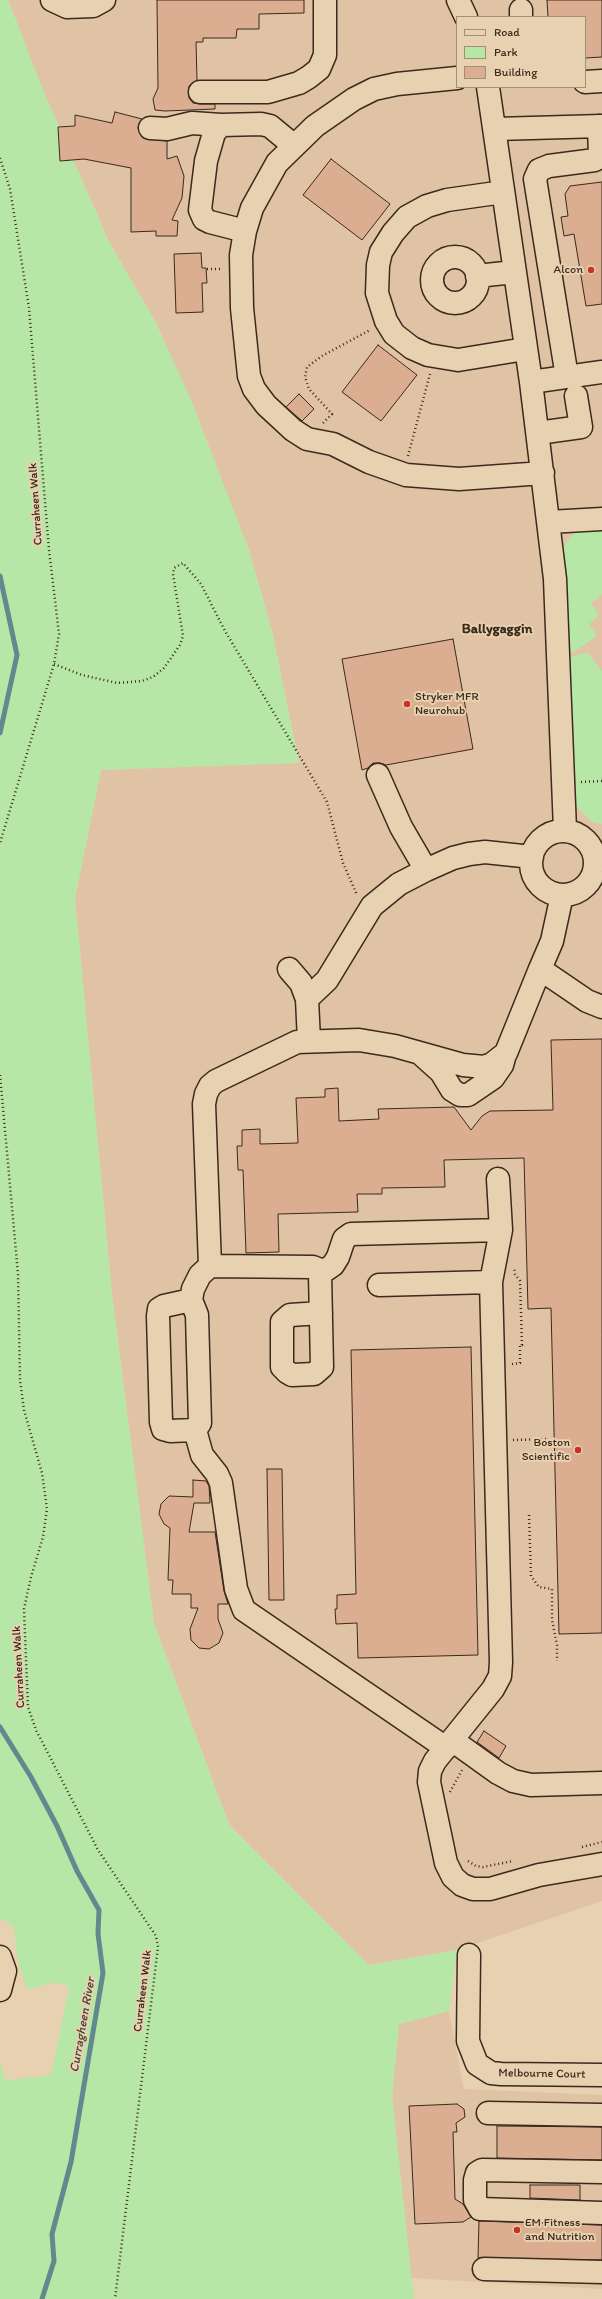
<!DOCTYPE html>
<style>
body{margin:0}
#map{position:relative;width:602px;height:2299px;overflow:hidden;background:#e7d1b0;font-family:Itim,sans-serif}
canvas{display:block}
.legend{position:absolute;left:456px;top:16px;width:130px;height:72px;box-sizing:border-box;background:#e7d1b0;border:1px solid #a28e76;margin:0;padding:5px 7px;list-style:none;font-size:12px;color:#3b2a1e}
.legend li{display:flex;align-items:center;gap:8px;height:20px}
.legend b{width:20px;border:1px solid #a28e76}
</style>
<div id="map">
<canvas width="602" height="2299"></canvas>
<ul class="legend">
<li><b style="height:5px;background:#e7d1b0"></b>Road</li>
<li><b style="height:11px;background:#b7e7a6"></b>Park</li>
<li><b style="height:11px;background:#dbae91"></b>Building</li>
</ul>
</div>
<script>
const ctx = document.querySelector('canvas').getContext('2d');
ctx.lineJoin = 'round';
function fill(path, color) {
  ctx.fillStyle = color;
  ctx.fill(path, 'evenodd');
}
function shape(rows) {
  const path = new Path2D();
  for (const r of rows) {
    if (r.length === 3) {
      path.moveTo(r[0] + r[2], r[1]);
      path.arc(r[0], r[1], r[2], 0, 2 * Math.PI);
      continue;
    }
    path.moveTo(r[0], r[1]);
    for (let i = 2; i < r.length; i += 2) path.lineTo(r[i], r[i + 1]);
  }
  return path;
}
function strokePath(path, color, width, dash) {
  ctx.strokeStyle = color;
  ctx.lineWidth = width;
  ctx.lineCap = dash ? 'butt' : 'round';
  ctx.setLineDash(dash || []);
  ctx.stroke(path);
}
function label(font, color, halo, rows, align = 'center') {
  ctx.font = font + ' Itim,sans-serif';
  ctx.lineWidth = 4;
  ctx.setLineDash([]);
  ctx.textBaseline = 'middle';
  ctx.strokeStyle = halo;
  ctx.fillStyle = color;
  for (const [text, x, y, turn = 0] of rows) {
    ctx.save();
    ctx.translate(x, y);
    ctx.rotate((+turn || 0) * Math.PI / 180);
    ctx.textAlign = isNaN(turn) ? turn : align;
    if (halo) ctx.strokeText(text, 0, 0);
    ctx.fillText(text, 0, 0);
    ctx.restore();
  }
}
const built = shape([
 [8,0,602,0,602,1901,457,1950,369,1965,229,1824,154,1623,112,1294,75,898,101,770,299,762,272,631,249,550,156,323,108,240,41,85],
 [457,17,585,17,585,87,457,87],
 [449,2011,464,2089,602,2095,602,2289,411,2278,392,2096,399,2024]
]);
const green = shape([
 [0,0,8,0,41,85,108,240,156,323,192,402,249,550,272,631,299,763,101,770,75,898,112,1294,154,1623,229,1825,369,1965,457,1950,449,2011,399,2024,392,2096,414,2299,0,2299,0,2062,6,2080,51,2075,69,1987,54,1982,27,1990,17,1958,14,1927,0,1918],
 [602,527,602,594,591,604,599,615,589,624,597,636,571,654,563,550,566,542,578,529],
 [587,652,602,671,602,824,592,822,576,806,570,771,566,666,571,657]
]);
const stream = shape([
 [0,576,17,655,0,733],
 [0,1727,31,1777,57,1826,77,1871,99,1910,98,1934,103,1973,71,2162,52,2234,54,2261,42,2299]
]);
const building = shape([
 [157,0,304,0,304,13,259,14,259,29,237,29,236,38,203,38,203,42,196,42,197,80,189,86,189,98,193,103,200,104,215,104,215,109,165,111,155,110,153,99,158,88,157,0],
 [547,0,602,0,602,57,585,58,585,17,548,17,547,0],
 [115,112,142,119,138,128,143,138,167,141,167,159,177,156,184,176,182,198,172,220,178,221,177,236,156,236,156,231,131,232,131,168,84,159,60,161,58,127,75,126,75,115,112,123,115,112],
 [331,159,390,204,362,240,303,195,331,159],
 [602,182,602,304,586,306,574,234,564,236,561,217,568,216,565,194,570,186,602,182],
 [201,253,202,268,206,268,207,283,202,283,203,312,176,313,174,254,201,253],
 [378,345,417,375,381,421,342,392,378,345],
 [299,394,314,409,302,421,286,407,299,394],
 [453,639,473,749,386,765,380,763,373,763,368,768,362,770,342,659,453,639],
 [602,1039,602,1633,559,1634,551,1308,528,1309,524,1158,444,1160,445,1187,382,1188,382,1194,357,1194,358,1212,278,1214,279,1252,246,1253,243,1170,238,1170,237,1146,242,1146,242,1130,260,1129,260,1144,298,1143,296,1098,325,1097,325,1089,338,1088,339,1121,379,1119,378,1109,454,1107,471,1130,482,1116,490,1111,553,1110,551,1040,602,1039],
 [471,1347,478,1655,358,1658,357,1623,336,1624,335,1609,337,1609,337,1595,356,1594,351,1350,471,1347],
 [267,1469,282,1469,284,1600,269,1600,267,1469],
 [193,1480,206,1481,209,1486,210,1503,194,1503,189,1532,215,1532,224,1591,228,1604,218,1604,218,1619,223,1633,219,1643,209,1649,199,1648,191,1640,190,1629,198,1608,191,1608,191,1594,172,1594,173,1580,168,1580,170,1528,164,1524,159,1514,161,1504,169,1496,193,1497,193,1480],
 [484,1731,506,1746,499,1758,477,1742,484,1731],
 [457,2104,464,2109,465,2117,456,2123,457,2132,453,2132,455,2199,463,2204,471,2217,463,2222,415,2224,409,2106,457,2104],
 [497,2126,602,2127,602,2160,497,2158,497,2126],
 [530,2185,580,2185,580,2200,530,2198,530,2185],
 [479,2221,602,2225,602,2260,478,2258,479,2221]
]);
const path = shape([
 [0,158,10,189,29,308,49,550,59,634,54,664,0,843],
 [207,269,223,269],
 [323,423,332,414,309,389,305,377,307,367,322,356,370,330],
 [408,456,430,374],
 [54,664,82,675,117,683,142,681,153,677,164,668,180,645,183,636,173,574,174,568,183,563,201,584,225,631,327,802,343,863,357,895],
 [581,782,602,781],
 [0,1075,18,1274,20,1380,24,1410,42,1473,47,1509,43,1537,31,1577,24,1609,28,1707,36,1730,98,1850,156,1936,158,1947,115,2299],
 [512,1364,520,1363,520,1345,522,1345,520,1281,515,1274,514,1268],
 [513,1440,548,1439],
 [529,1515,531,1576,539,1587,552,1589,552,1620,557,1645,557,1661],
 [450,1792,462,1770],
 [582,1847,602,1842],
 [468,1861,476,1866,483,1867,513,1861]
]);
const minor = shape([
 [52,0,67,7,93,6,104,0],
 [458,0,466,17],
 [521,10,521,17],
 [457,78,397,84,374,89,354,99,315,126,277,163,252,208,245,231,241,255,242,308,249,376,254,389,266,405,293,430,307,439,333,444,369,462,406,475,459,479,543,473],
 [585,82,602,81],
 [488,87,531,382,555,579,565,830],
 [200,92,268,92,299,83,309,77,319,69,325,55,325,0],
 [150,128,167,129,192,123,221,125],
 [496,129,602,126],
 [503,192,447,200,427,206,407,217,393,233,381,252,378,265,377,293,386,321,394,334,412,348,428,355,458,360,525,349],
 [245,231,210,222,204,219,200,210,206,161,214,133,221,125,261,124,270,126,293,145],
 [455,280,23],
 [477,276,514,272],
 [567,377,535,179,539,170,549,166,595,160,600,156,599,126],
 [531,382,602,372],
 [538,433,581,427,576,396],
 [549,522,602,519],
 [378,775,401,827,426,870],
 [563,863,32],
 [562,895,552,941,540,969,587,1001,602,1007],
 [289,969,301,983,307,999],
 [309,1041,307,999,327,980,372,906,399,884,426,870,453,858,469,854,485,852,532,857],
 [422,1055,441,1072,452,1090,460,1095,468,1095,493,1078,502,1065,504,1058],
 [498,1179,501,1230,491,1282,501,1662,500,1676,493,1689,435,1761,430,1771,429,1782,446,1863,453,1877,462,1885,473,1889,490,1889,539,1875,602,1864],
 [210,1266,313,1267,318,1269,320,1274],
 [379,1285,491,1282],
 [191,1300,164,1306,159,1309,158,1316,161,1422,163,1429,170,1431,195,1430,200,1423,197,1315,191,1300,193,1289,200,1275,210,1266,204,1104,206,1094,210,1086,216,1081,297,1042,359,1040,395,1046,463,1065,484,1067,492,1064,506,1053,540,969],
 [321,1313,290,1315,282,1322,282,1367,287,1372,292,1375,314,1374,322,1367,320,1274,333,1265,338,1257,344,1239,351,1234,501,1230],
 [195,1430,202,1455,217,1474,221,1483,236,1589,244,1610,446,1748],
 [452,1740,498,1773,513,1781,531,1785,602,1783],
 [469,1955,468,2041,477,2064,491,2073,501,2074,602,2075],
 [0,1957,5,1971,0,1990],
 [488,2113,602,2115],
 [602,2172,482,2170,477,2173,475,2180,475,2200,480,2209,602,2213],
 [484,2269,602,2272]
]);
const markers = [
 [591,270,4,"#c8321e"],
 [407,704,4,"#c8321e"],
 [578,1450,4,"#c8321e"],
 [517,2230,4,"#c8321e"]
];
const poiNames = [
 ["Alcon",583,270],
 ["Stryker MFR",415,697,"left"],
 ["Neurohub",415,711,"left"],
 ["Boston",570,1443],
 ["Scientific",570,1457],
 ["EM Fitness",525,2223,"left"],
 ["and Nutrition",525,2237,"left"]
];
const streetNames = [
 ["Curraheen Walk",36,504,-94],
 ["Curraheen Walk",19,1667,-93],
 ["Curraheen Walk",143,1991,-83],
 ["Melbourne Court",542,2074,1]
];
const waterNames = [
 ["Curragheen River",83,2025,-80]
];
const quarterNames = [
 ["Ballygaggin",497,629]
];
fill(built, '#e0c3a4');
fill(green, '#b7e7a6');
strokePath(stream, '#61898e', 5);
fill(building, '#dbae91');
strokePath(building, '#3b2a1e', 1);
strokePath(minor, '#3b2a1e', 25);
strokePath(path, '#3b2a1e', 2.5, [1, 3]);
strokePath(minor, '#e7d1b0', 22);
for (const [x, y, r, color] of markers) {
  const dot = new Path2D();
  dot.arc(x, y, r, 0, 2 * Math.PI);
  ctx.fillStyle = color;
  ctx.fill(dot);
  strokePath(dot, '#e7d1b0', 1.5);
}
label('12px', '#3b2a1e', '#e7d1b0', poiNames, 'right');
label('12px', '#3b2a1e', '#e7d1b0', streetNames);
label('italic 13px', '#45423a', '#e7d1b0', waterNames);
label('bold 14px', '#3b2a1e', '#e7d1b0', quarterNames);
</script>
